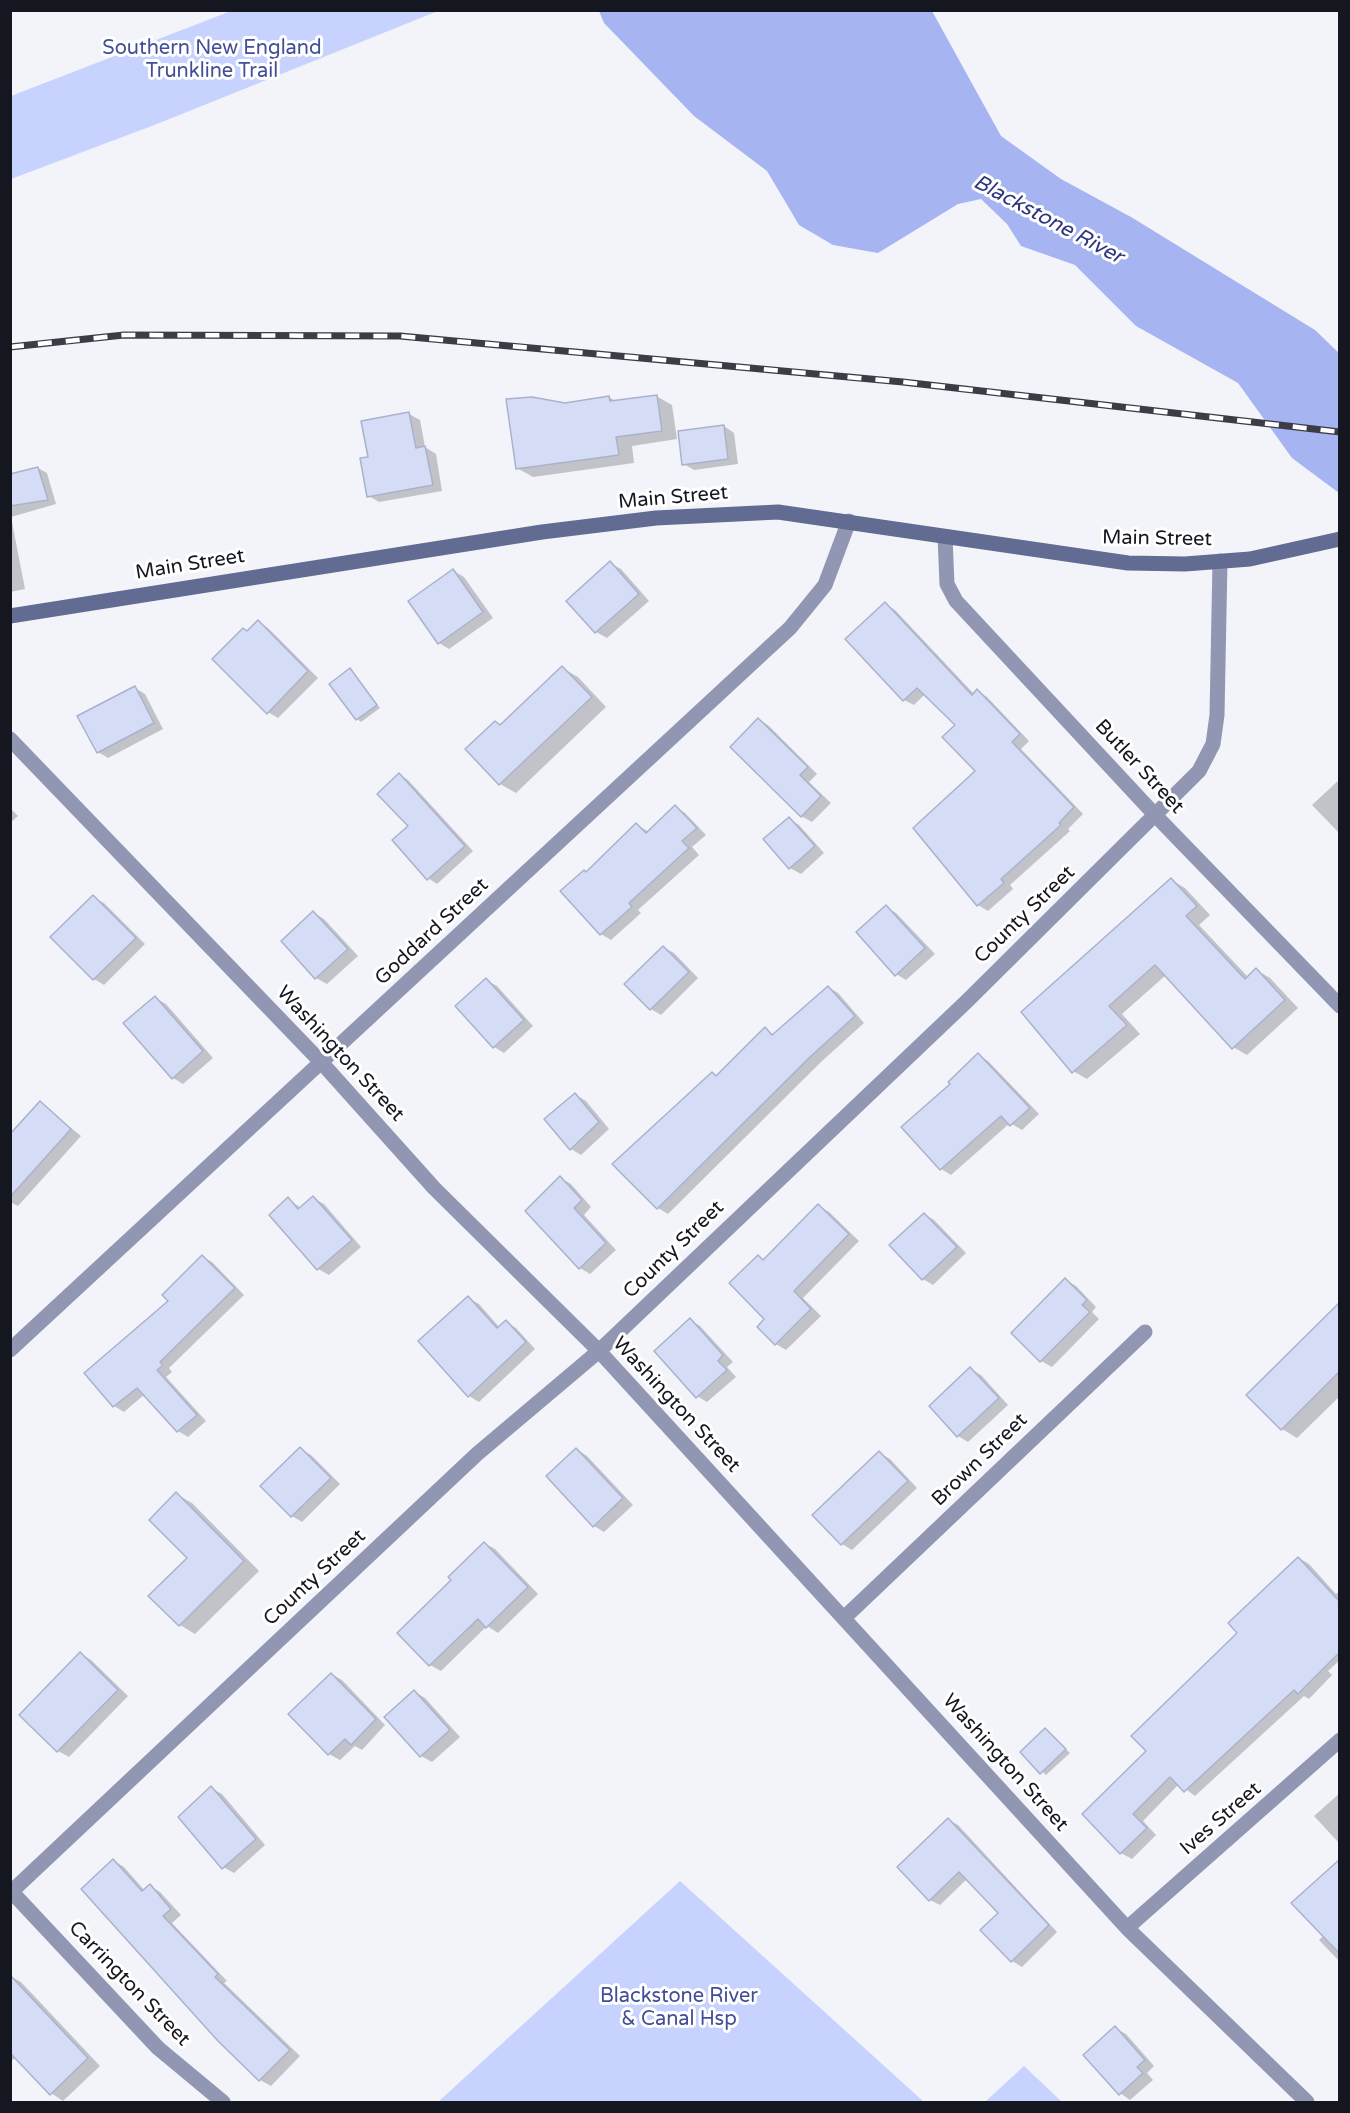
<!DOCTYPE html>
<style>
body{margin:0}
#map{position:relative;width:1350px;height:2113px;overflow:hidden;background:#f3f4fa;font-family:"Varela Round",sans-serif}
canvas{display:block}
.frame{position:absolute;inset:0;border:12px solid #141620;pointer-events:none}
</style>
<div id="map">
<canvas width="1350" height="2113"></canvas>
<div class="frame"></div>
</div>
<script>
const ctx = document.querySelector('canvas').getContext('2d');
ctx.lineJoin = 'round';
function fill(path, color) {
  ctx.fillStyle = color;
  ctx.fill(path, 'evenodd');
}
function shape(rows) {
  const path = new Path2D();
  for (const r of rows) {
    path.moveTo(r[0], r[1]);
    for (let i = 2; i < r.length; i += 2) path.lineTo(r[i], r[i + 1]);
  }
  return path;
}
function strokePath(path, color, width, dash) {
  ctx.strokeStyle = color;
  ctx.lineWidth = width;
  ctx.lineCap = dash ? 'butt' : 'round';
  ctx.setLineDash(dash || []);
  ctx.stroke(path);
}
function label(font, color, halo, rows, align = 'center') {
  ctx.font = font + ' "Varela Round",sans-serif';
  ctx.lineWidth = 6;
  ctx.setLineDash([]);
  ctx.textBaseline = 'middle';
  ctx.strokeStyle = halo;
  ctx.fillStyle = color;
  for (const [text, x, y, turn = 0] of rows) {
    ctx.save();
    ctx.translate(x, y);
    ctx.rotate((+turn || 0) * Math.PI / 180);
    ctx.textAlign = isNaN(turn) ? turn : align;
    if (halo) ctx.strokeText(text, 0, 0);
    ctx.fillText(text, 0, 0);
    ctx.restore();
  }
}
const green = shape([
 [231,11,438,11,157,124,11,179,11,96],
 [680,1881,924,2102,438,2102],
 [1024,2066,1062,2102,985,2102]
]);
const water = shape([
 [599,11,932,11,1001,136,1061,179,1131,217,1315,330,1339,353,1339,493,1292,458,1238,383,1136,326,1075,265,1021,246,1007,224,981,199,958,204,878,253,833,245,799,225,767,171,694,116,604,23]
]);
const shadow = shape([
 [656,396,672,405,677,439,632,446,634,463,533,477,517,468,565,404,609,397,617,402],
 [409,414,420,420,425,447,436,454,442,491,379,502,369,496,370,458],
 [724,426,734,433,738,464,694,470,684,464],
 [38,468,47,473,56,504,11,517,25,589,10,592,10,475],
 [610,563,621,569,649,601,607,638,596,632,568,601],
 [454,571,464,577,493,618,449,649,439,643],
 [885,604,895,610,974,694,977,691,987,697,1029,741,1021,749,1083,814,1068,829,1070,831,1010,885,1013,889,988,911,978,905,977,771,957,725,925,694,914,705,904,700],
 [258,622,268,628,318,678,278,718,268,712,248,632],
 [562,668,578,677,606,707,516,793,500,784,496,722,502,726],
 [350,670,380,708,361,722,357,719],
 [135,688,145,694,163,729,108,758,98,752],
 [759,719,769,726,817,774,809,782,831,803,812,822,801,816],
 [399,774,408,780,473,851,437,884,428,878,410,826],
 [1340,779,1340,834,1312,805],
 [675,807,685,813,706,835,692,847,699,855,638,910,641,913,611,940,601,934,637,825,649,832],
 [10,808,18,816,10,823],
 [789,819,799,825,824,853,801,874,790,868],
 [1171,880,1185,888,1210,915,1199,925,1248,977,1256,970,1270,978,1298,1008,1247,1055,1233,1047,1166,975,1122,1014,1140,1034,1087,1079,1073,1071],
 [93,897,104,903,145,944,104,985,94,979],
 [886,907,896,913,935,954,906,980,896,974],
 [314,913,324,919,358,956,327,984,316,978,283,941],
 [663,947,674,953,698,978,661,1015,651,1009],
 [486,980,497,986,533,1026,504,1053,494,1047],
 [828,987,838,993,864,1023,821,1062,668,1214,658,1208,712,1074,717,1077,765,1029,774,1035],
 [155,998,166,1004,213,1058,183,1084,173,1078],
 [978,1055,988,1061,1039,1114,1022,1130,1010,1123,951,1175,941,1169,952,1084],
 [576,1095,586,1101,609,1129,581,1155,571,1149],
 [40,1103,81,1136,18,1206,10,1202,10,1137],
 [560,1178,571,1184,591,1207,584,1215,616,1250,590,1274,580,1268],
 [313,1198,324,1204,361,1247,329,1275,318,1269,271,1215,288,1199,301,1208],
 [818,1206,829,1212,859,1241,803,1298,821,1316,786,1350,776,1344,766,1319,758,1257,765,1261],
 [924,1214,934,1220,966,1253,933,1285,923,1279],
 [202,1257,212,1262,244,1295,169,1368,172,1372,166,1377,206,1421,188,1437,178,1431,145,1394,124,1412,114,1406,86,1373,171,1301],
 [1065,1280,1076,1286,1096,1307,1092,1312,1099,1319,1052,1367,1041,1361],
 [468,1298,479,1304,500,1328,506,1322,516,1328,535,1349,479,1402,469,1396],
 [690,1320,700,1326,733,1362,727,1367,736,1377,707,1402,697,1396],
 [1340,1320,1340,1396,1297,1438,1282,1429],
 [970,1369,981,1375,1008,1405,968,1442,958,1436],
 [300,1449,311,1455,340,1484,302,1522,292,1516],
 [576,1449,587,1456,633,1505,604,1532,594,1526],
 [879,1453,890,1459,917,1488,852,1550,842,1544],
 [176,1494,192,1503,259,1571,195,1634,180,1625,189,1558],
 [484,1543,495,1549,538,1594,498,1633,487,1626,441,1671,430,1665,399,1633,453,1580],
 [1299,1558,1309,1564,1336,1594,1340,1591,1340,1660,1328,1671,1332,1675,1309,1699,1304,1696,1195,1796,1179,1784,1143,1821,1156,1835,1132,1859,1121,1853,1084,1814,1148,1751],
 [81,1654,91,1660,128,1696,69,1757,58,1751,21,1715],
 [331,1674,342,1680,385,1725,362,1750,355,1746,340,1760,329,1754,291,1714],
 [415,1692,425,1698,460,1737,432,1762,421,1756],
 [1045,1730,1070,1753,1046,1775,1022,1752],
 [211,1788,222,1794,265,1845,234,1873,223,1867],
 [1340,1793,1340,1844,1314,1816],
 [949,1820,958,1825,1057,1932,1022,1967,1012,1961,982,1930,1000,1913,967,1879,940,1905,930,1900],
 [114,1861,124,1867,145,1891,150,1886,160,1892,181,1915,172,1923,227,1981,224,1983,300,2056,271,2086,260,2080,220,2040],
 [1340,1861,1340,1962,1319,1940,1324,1935],
 [10,1976,21,1982,100,2066,63,2101,51,2093,16,2057,10,2062],
 [1115,2028,1126,2034,1154,2066,1147,2073,1153,2080,1130,2100,1120,2093]
]);
const building = shape([
 [657,395,662,431,616,437,619,455,516,469,506,399,532,397,565,403,609,396,610,401,657,395],
 [409,412,416,448,425,446,433,485,367,497,360,458,368,457,361,421,409,412],
 [724,425,728,459,682,465,678,431,724,425],
 [38,467,48,500,10,506,10,474,38,467],
 [610,561,639,594,595,633,566,601,610,561],
 [453,569,483,612,438,644,408,601,453,569],
 [885,602,972,695,977,689,1020,734,1012,742,1074,807,1059,823,1061,825,1001,879,1004,883,977,906,913,828,975,771,942,737,955,725,917,688,903,701,845,639,885,602],
 [258,620,308,671,267,714,212,659,243,628,247,631,258,620],
 [562,666,592,697,499,785,465,749,495,721,500,725,562,666],
 [350,668,377,705,356,720,329,684,350,668],
 [135,686,154,723,97,753,77,716,135,686],
 [758,718,808,767,800,775,821,796,801,817,730,747,758,718],
 [399,773,465,846,427,880,392,840,408,826,377,794,399,773],
 [675,805,697,828,682,841,689,848,629,903,632,907,600,935,560,891,584,870,586,872,636,823,646,833,675,805],
 [789,817,815,846,789,869,763,839,789,817],
 [1171,878,1197,906,1186,916,1245,979,1256,968,1285,1000,1232,1049,1155,965,1109,1006,1127,1025,1072,1073,1021,1012,1171,878],
 [93,895,136,938,93,980,50,937,93,895],
 [886,905,925,948,895,976,856,932,886,905],
 [313,911,348,949,315,979,281,941,313,911],
 [663,946,689,972,650,1010,624,984,663,946],
 [486,978,524,1020,493,1048,455,1006,486,978],
 [828,986,855,1016,810,1057,657,1209,612,1164,712,1072,716,1076,765,1027,772,1035,828,986],
 [155,996,203,1051,172,1079,123,1023,155,996],
 [978,1053,1030,1108,1010,1126,1001,1116,940,1170,901,1127,950,1084,948,1082,978,1053],
 [575,1093,599,1122,570,1150,544,1119,575,1093],
 [40,1101,71,1129,10,1197,10,1134,40,1101],
 [560,1176,582,1200,574,1208,606,1243,579,1269,525,1211,560,1176],
 [313,1196,352,1240,317,1270,269,1215,288,1197,298,1209,313,1196],
 [818,1204,849,1234,794,1291,811,1309,775,1345,757,1327,764,1319,729,1283,758,1255,763,1260,818,1204],
 [924,1213,957,1247,922,1280,889,1245,924,1213],
 [202,1255,235,1288,160,1362,163,1365,157,1370,197,1415,177,1432,137,1388,113,1407,84,1373,168,1301,162,1295,202,1255],
 [1065,1278,1087,1300,1082,1305,1090,1312,1040,1362,1011,1333,1065,1278],
 [468,1296,497,1328,506,1320,526,1342,468,1397,418,1341,468,1296],
 [1340,1302,1340,1371,1281,1430,1246,1395,1340,1302],
 [690,1318,723,1355,718,1361,727,1370,696,1398,654,1351,690,1318],
 [970,1367,999,1398,957,1437,929,1406,970,1367],
 [300,1447,331,1478,291,1517,260,1486,300,1447],
 [576,1448,623,1498,593,1527,546,1476,576,1448],
 [879,1451,908,1481,841,1545,812,1515,879,1451],
 [176,1492,244,1561,179,1626,148,1596,187,1558,149,1520,176,1492],
 [484,1542,528,1587,486,1628,478,1619,429,1666,397,1633,451,1580,448,1577,484,1542],
 [1298,1557,1340,1602,1340,1652,1298,1694,1294,1690,1184,1792,1170,1777,1133,1814,1147,1828,1120,1854,1082,1814,1146,1751,1131,1736,1237,1633,1228,1623,1298,1557],
 [80,1652,118,1690,57,1752,19,1715,80,1652],
 [331,1673,376,1719,351,1745,345,1739,328,1755,288,1714,331,1673],
 [414,1690,450,1730,420,1757,384,1717,414,1690],
 [1045,1728,1066,1749,1040,1774,1020,1752,1045,1728],
 [211,1786,256,1839,222,1869,178,1817,211,1786],
 [948,1818,1049,1925,1011,1962,980,1930,998,1913,959,1872,929,1901,897,1867,948,1818],
 [113,1859,142,1891,150,1884,171,1909,163,1916,218,1974,215,1977,290,2050,259,2081,218,2041,81,1889,113,1859],
 [1340,1859,1340,1954,1291,1903,1340,1859],
 [10,1975,88,2058,50,2095,10,2053,10,1975],
 [1115,2026,1145,2060,1137,2067,1143,2073,1119,2095,1083,2055,1115,2026]
]);
const minor = shape([
 [945,537,947,584,956,601,1156,816,1340,1006],
 [10,739,321,1062,434,1188,599,1351,1127,1928,1307,2102],
 [10,1350,790,628,825,585,849,521],
 [844,1618,1145,1332],
 [10,1890,158,2048,223,2102],
 [10,1893,477,1454,599,1351,966,1002,1199,771,1213,744,1217,715,1220,561],
 [1127,1928,1340,1740]
]);
const secondary = shape([
 [10,616,542,532,656,518,778,512,1128,563,1185,564,1250,559,1340,539]
]);
const rail = shape([
 [10,347,124,335,400,336,903,382,1340,432]
]);
const parkNames = [
 ["Southern New England",212,49],
 ["Trunkline Trail",212,72],
 ["Blackstone River",679,1997],
 ["& Canal Hsp",679,2020]
];
const streetNames = [
 ["Main Street",673,498,-5],
 ["Main Street",1157,539,1],
 ["Main Street",190,565,-9],
 ["Butler Street",1139,767,47],
 ["County Street",1025,915,-44],
 ["Goddard Street",432,932,-43],
 ["Washington Street",340,1054,47],
 ["County Street",674,1250,-44],
 ["Washington Street",676,1405,47],
 ["Brown Street",980,1460,-44],
 ["County Street",315,1578,-43],
 ["Washington Street",1005,1763,48],
 ["Ives Street",1221,1819,-41],
 ["Carrington Street",129,1984,46]
];
const waterNames = [
 ["Blackstone River",1048,220,28]
];
fill(green, '#c7d2fe');
fill(water, '#a6b4f1');
fill(shadow, '#0003');
fill(building, '#d5dcf5');
strokePath(building, '#aab1cc', 1.5);
strokePath(minor, '#9197b2', 15);
strokePath(secondary, '#626b91', 15);
strokePath(rail, '#3b3c46', 7);
strokePath(rail, '#fff', 4.5, [14]);
label('20px', '#424e97', '#fff', parkNames);
label('20px', '#141620', '#fff', streetNames);
label('italic 21px', '#2e367d', '#fff', waterNames);
</script>
